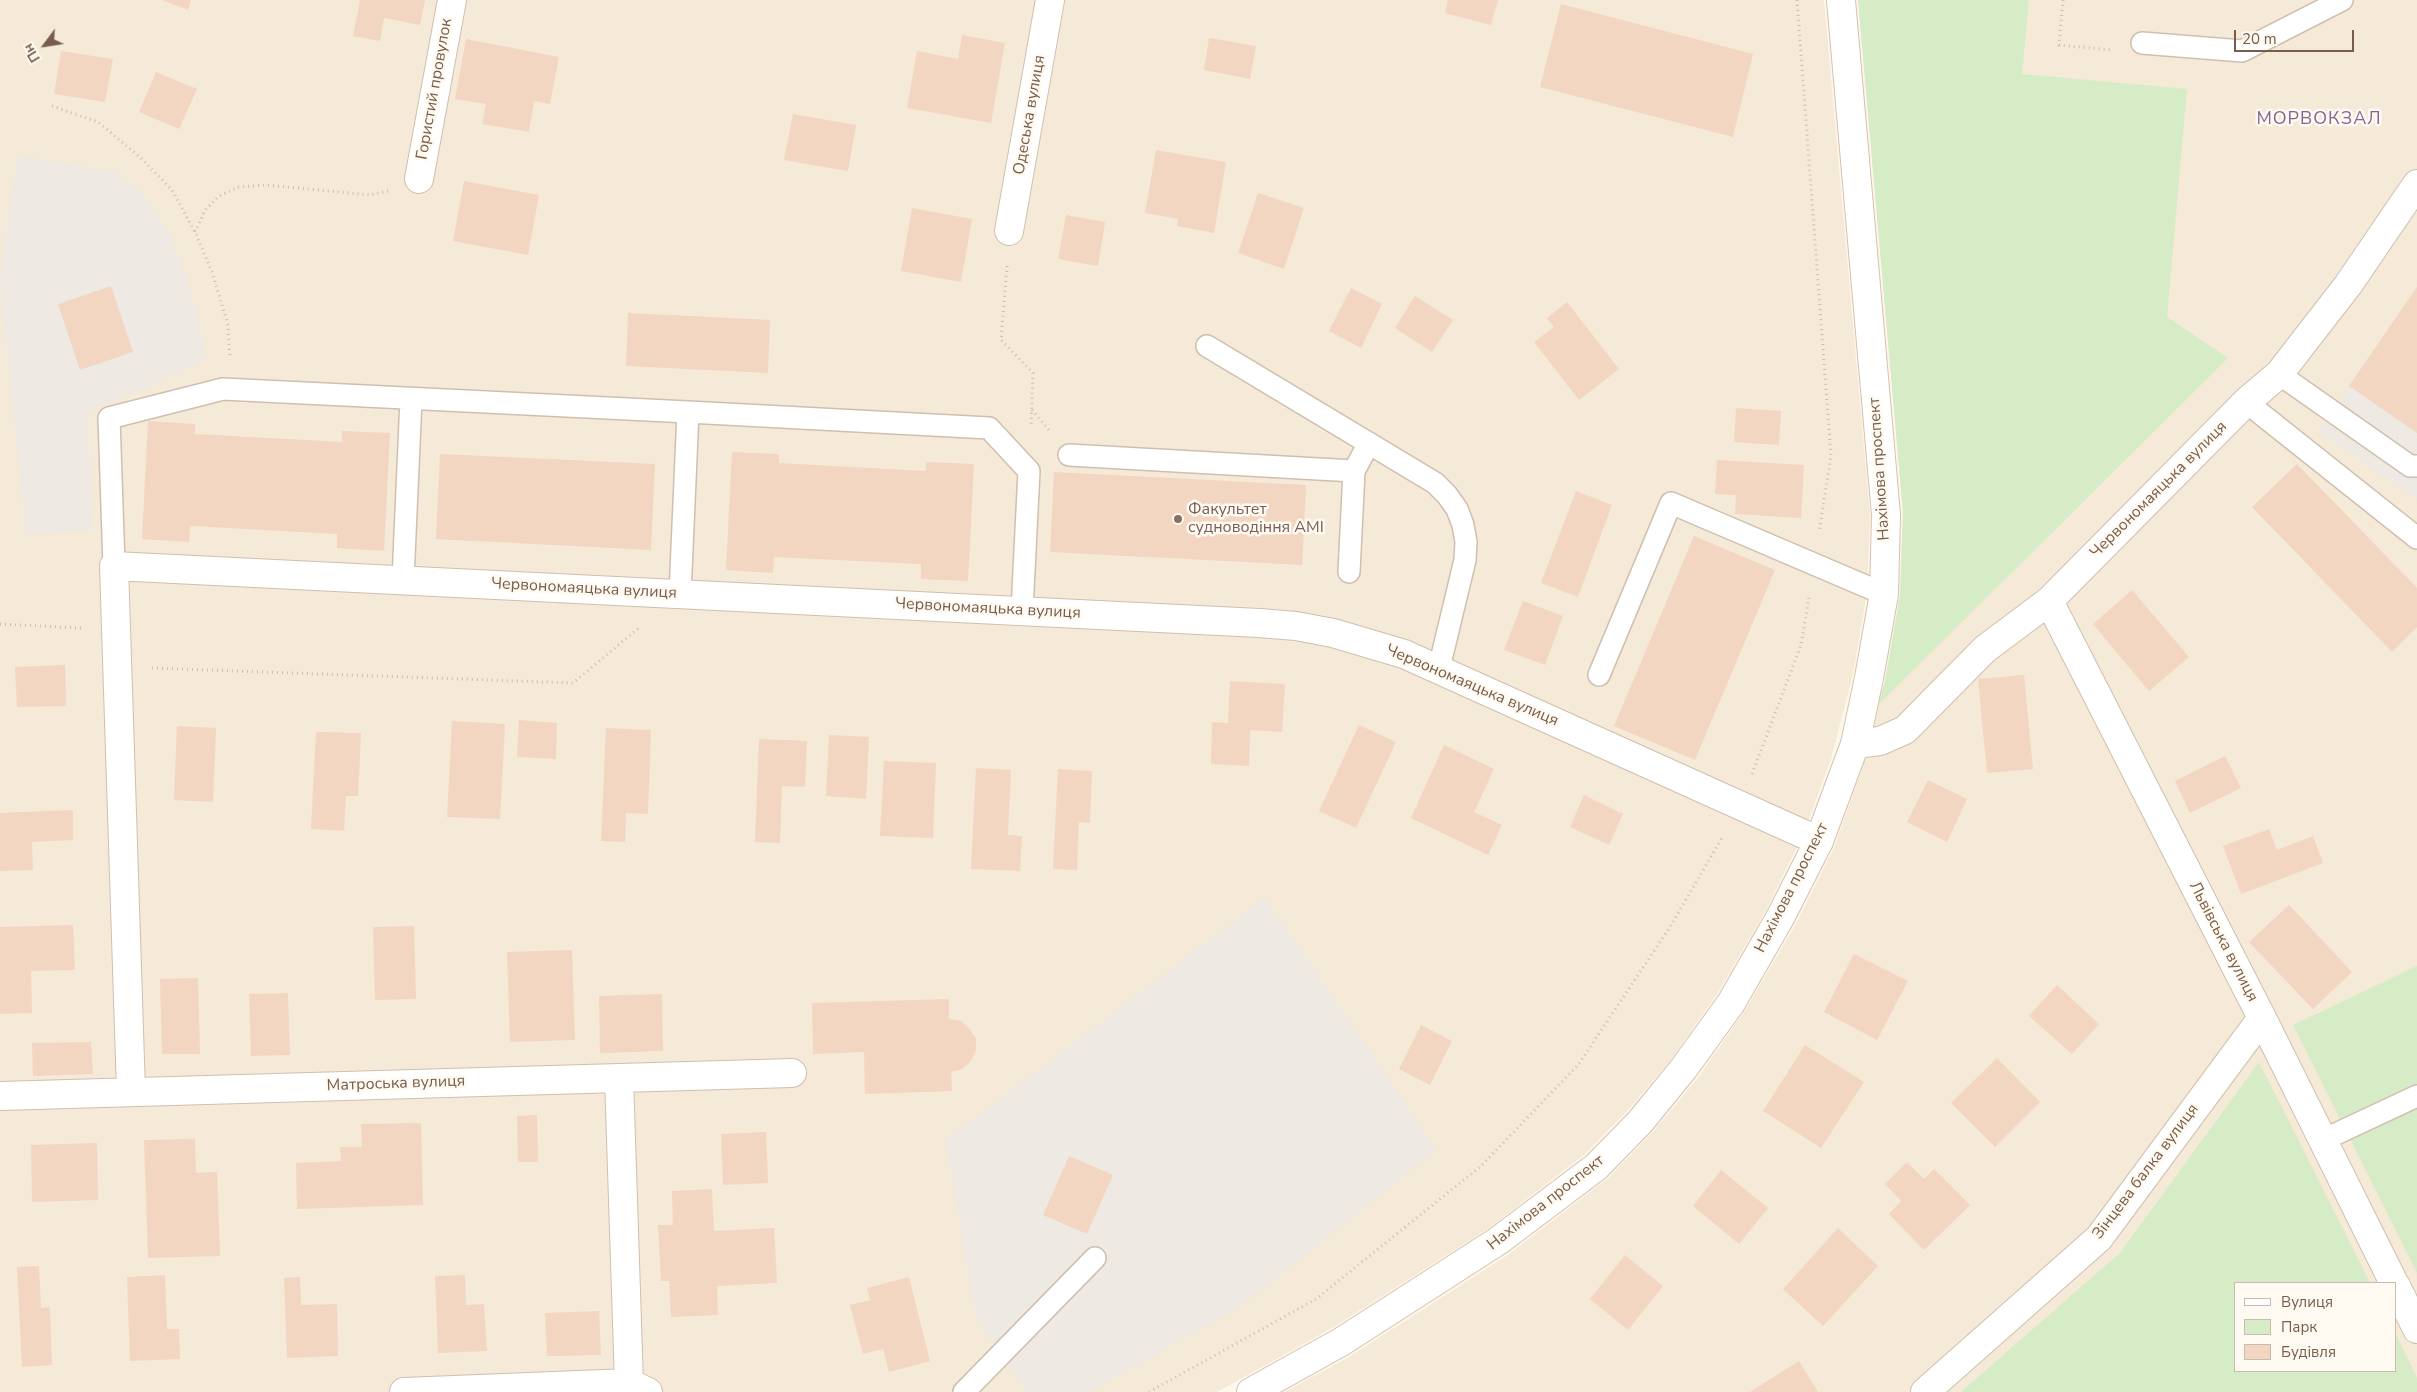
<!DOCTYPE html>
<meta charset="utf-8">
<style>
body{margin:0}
#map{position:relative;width:2417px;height:1392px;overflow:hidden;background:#fdf6ea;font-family:"Nunito Sans",sans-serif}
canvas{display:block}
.legend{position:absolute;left:2234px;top:1282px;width:162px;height:90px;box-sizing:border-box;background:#fffaf1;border:1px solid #c9bbaf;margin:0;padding:6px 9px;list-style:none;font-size:15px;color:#795d4c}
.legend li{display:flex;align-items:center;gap:10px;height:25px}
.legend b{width:25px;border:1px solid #c9bbaf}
.north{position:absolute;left:20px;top:20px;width:50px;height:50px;-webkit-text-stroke:4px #fffaf1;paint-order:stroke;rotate:239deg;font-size:14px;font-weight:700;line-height:20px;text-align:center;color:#795d4c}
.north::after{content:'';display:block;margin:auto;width:18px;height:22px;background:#795d4c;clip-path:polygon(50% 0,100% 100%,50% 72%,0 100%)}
.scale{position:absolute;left:2234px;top:30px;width:120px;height:22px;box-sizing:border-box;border:2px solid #795d4c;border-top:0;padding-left:6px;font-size:15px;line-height:18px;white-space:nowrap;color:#795d4c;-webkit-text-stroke:4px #fffaf1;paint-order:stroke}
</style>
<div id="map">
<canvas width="2417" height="1392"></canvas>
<ul class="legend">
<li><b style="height:6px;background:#fff"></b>Вулиця</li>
<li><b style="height:14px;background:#d5ecc7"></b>Парк</li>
<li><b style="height:14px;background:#f3d6c1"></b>Будівля</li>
</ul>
<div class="north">Пн</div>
<div class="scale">20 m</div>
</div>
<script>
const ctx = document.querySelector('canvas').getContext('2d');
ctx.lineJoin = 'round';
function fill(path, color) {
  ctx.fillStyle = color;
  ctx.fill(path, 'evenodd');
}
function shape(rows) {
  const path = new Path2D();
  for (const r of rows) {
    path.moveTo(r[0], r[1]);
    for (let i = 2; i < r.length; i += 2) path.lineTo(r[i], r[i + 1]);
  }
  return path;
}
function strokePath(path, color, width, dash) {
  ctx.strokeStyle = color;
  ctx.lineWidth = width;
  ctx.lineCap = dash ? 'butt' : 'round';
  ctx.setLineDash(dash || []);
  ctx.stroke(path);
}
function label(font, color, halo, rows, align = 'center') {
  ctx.font = font + ' "Nunito Sans",sans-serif';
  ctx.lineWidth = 5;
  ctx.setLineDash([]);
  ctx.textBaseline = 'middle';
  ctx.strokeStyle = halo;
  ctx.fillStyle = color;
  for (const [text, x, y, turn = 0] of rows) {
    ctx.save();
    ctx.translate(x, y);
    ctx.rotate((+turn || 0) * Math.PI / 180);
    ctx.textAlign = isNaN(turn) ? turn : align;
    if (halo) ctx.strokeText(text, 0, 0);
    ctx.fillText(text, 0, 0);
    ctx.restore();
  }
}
const residential = shape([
 [0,0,1824,0,1870,516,1867,591,1853,674,1831,759,1803,835,1767,908,1717,994,1672,1058,1627,1111,1585,1154,1489,1228,1332,1328,1217,1392,0,1392],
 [1858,0,2417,0,2417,1392,1285,1392,1349,1357,1508,1255,1607,1179,1652,1133,1698,1078,1744,1012,1796,924,1834,848,1862,769,1885,681,1900,595,1903,513],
 [2236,1283,2396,1283,2396,1371,2236,1371]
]);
const industrial = shape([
 [17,155,114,172,141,191,160,218,177,251,200,322,205,360,88,413,92,531,26,533,0,281],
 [2417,287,2417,499,2318,431],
 [1265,898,1436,1150,1240,1307,1089,1392,1027,1392,977,1321,946,1140]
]);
const green = shape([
 [1858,0,2029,0,2022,74,2187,89,2167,317,2228,358,1878,705,1885,681,1900,595,1903,512],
 [2417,966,2417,1273,2293,1025],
 [2259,1062,2370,1283,2236,1283,2236,1371,2396,1371,2396,1335,2417,1378,2417,1392,1961,1392,2120,1253]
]);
const building = shape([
 [162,0,191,0,188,10],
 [360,0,425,0,420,25,384,18,380,41,353,36],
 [1448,0,1498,0,1491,25,1445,13],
 [1561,4,1753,54,1733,137,1540,87],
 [962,35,1005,43,991,123,907,108,917,51,958,59],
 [1209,38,1256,46,1250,79,1204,70],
 [466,39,559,57,550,104,534,101,529,132,482,124,486,104,455,99],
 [61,51,113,59,105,102,54,94],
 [156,72,197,89,179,129,139,112],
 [793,114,856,125,848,171,784,160],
 [1156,150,1226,162,1214,233,1177,226,1178,219,1145,213],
 [464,181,539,195,528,255,453,241],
 [1258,193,1304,208,1284,269,1238,253],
 [912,208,972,219,961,282,901,271],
 [1066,215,1105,222,1098,266,1058,259],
 [111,286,133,352,80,370,58,304],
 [2417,287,2417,433,2349,386],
 [1351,288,1382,304,1361,348,1329,331],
 [1415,296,1453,320,1432,352,1395,328],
 [1567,302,1619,369,1579,400,1534,342,1554,327,1547,318],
 [628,313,770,320,768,373,626,366],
 [1736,408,1781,411,1779,445,1734,442],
 [148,421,195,424,195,434,342,442,342,431,390,433,384,551,337,548,337,534,190,526,189,542,142,539],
 [732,452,779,454,779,463,926,471,926,462,974,464,968,581,921,579,921,564,774,557,773,573,726,570],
 [440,454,655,464,651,550,436,539],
 [1717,460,1804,465,1801,518,1735,514,1736,495,1715,494],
 [2297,464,2417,588,2417,627,2392,652,2252,507],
 [1054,472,1306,485,1302,565,1050,552],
 [1576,491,1612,505,1578,597,1541,583],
 [1694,536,1775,570,1695,760,1614,726],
 [2132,590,2189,657,2149,691,2093,624],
 [1523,601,1563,616,1545,665,1504,650],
 [65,665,66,706,17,707,15,667],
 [2024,675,2033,769,1987,773,1978,679],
 [1230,681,1285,684,1282,732,1250,730,1249,766,1211,764,1212,722,1228,723],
 [519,720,557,723,556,759,517,757],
 [452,721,505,724,500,819,447,817],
 [1359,725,1396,742,1356,828,1319,811],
 [177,726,216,728,213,802,174,800],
 [606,728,651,730,648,814,626,813,625,842,601,841],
 [316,732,361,733,358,796,346,796,344,831,311,829],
 [829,735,869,737,866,799,826,796],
 [759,739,807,741,805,787,782,786,780,843,755,842],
 [1444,745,1494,769,1474,812,1502,825,1488,855,1411,818],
 [2225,756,2241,788,2190,813,2175,781],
 [884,761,936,763,933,838,880,836],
 [976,768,1011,770,1008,835,1022,836,1020,871,971,869],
 [1058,769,1092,771,1090,823,1079,822,1077,870,1053,869],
 [1928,780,1967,799,1947,842,1907,822],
 [1584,795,1623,814,1609,845,1570,827],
 [73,810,73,840,32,842,33,870,0,871,0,813],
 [2269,829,2277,850,2313,836,2323,863,2241,894,2223,846],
 [2289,905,2352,972,2313,1009,2249,942],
 [73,925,75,970,31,971,32,1013,0,1014,0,927],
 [414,926,416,999,375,1000,373,927],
 [572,950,575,1040,510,1042,507,952],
 [1854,954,1908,981,1877,1040,1824,1012],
 [198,978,200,1054,162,1054,160,979],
 [2057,985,2099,1024,2072,1054,2029,1016],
 [288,993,290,1055,251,1056,249,994],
 [662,994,663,1051,600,1053,599,996],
 [949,999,949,1019,961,1021,970,1029,976,1039,976,1050,971,1061,962,1069,951,1072,952,1091,865,1094,864,1052,813,1054,812,1003],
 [1421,1025,1452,1041,1430,1085,1399,1069],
 [91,1042,93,1074,33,1076,32,1043],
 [1805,1045,1864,1082,1821,1148,1763,1111],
 [1997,1058,2040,1102,1995,1147,1951,1103],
 [537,1115,538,1162,518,1162,517,1116],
 [421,1123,423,1205,297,1209,296,1163,341,1161,340,1147,362,1147,361,1124],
 [766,1132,768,1183,723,1185,721,1134],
 [195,1139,196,1173,217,1172,220,1256,148,1258,144,1140],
 [97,1143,98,1200,32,1202,31,1145],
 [1069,1156,1113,1175,1087,1234,1043,1215],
 [1907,1162,1924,1179,1934,1169,1970,1205,1924,1250,1889,1214,1901,1201,1885,1184],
 [1721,1170,1768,1208,1739,1244,1693,1206],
 [712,1189,714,1231,774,1228,777,1283,717,1286,718,1315,671,1317,669,1281,661,1281,658,1225,673,1225,672,1191],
 [1838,1228,1878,1266,1823,1326,1783,1289],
 [1625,1255,1663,1286,1628,1330,1590,1299],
 [39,1266,41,1308,50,1307,52,1365,22,1367,17,1267],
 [165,1275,167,1329,179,1329,180,1359,130,1361,127,1277],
 [465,1275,466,1305,484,1304,487,1351,438,1353,435,1276],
 [300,1277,301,1305,337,1304,338,1356,287,1358,284,1278],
 [909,1277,930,1361,889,1372,883,1349,863,1354,850,1305,870,1300,867,1288],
 [599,1311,601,1355,547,1356,545,1313],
 [1799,1361,1818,1392,1750,1392]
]);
const path = shape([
 [1797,0,1831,456,1819,532],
 [2063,0,2059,45,2112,50],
 [52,106,98,122,141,158,172,190,195,232,212,272,228,325,230,358],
 [195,232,205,210,219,196,239,187,266,185,370,195,388,191],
 [1007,266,1001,340,1033,373,1031,426],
 [1032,410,1049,430],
 [0,624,81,628],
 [152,668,573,683,640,627],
 [1752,774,1801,645,1809,597],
 [1149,1392,1316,1299,1481,1166,1578,1065,1670,927,1723,836]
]);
const service = shape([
 [2142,43,2242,51,2342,0],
 [1207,346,1435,483,1447,495,1457,509,1463,525,1466,542,1465,560,1439,668],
 [2279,374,2410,466,2417,466],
 [2246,402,2417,538],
 [1069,455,1354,471],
 [114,566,109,418,223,389,688,412,989,428,1029,471,1022,611],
 [1349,572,1354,471,1369,443],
 [403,580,411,399],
 [680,594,688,412],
 [1599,675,1671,503,1884,594],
 [2323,1140,2417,1096],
 [964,1392,1095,1258]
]);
const minor = shape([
 [419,179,452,0],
 [1009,231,1050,0],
 [2049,601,2262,1018,2394,1283],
 [1855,744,1880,741,1905,730,1985,649,2049,601,2246,402,2279,374,2348,285,2417,184],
 [619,1078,629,1383],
 [131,1092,114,566,1259,623,1296,626,1333,633,1404,654,1819,841],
 [0,1096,792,1073],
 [2396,1286,2417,1329],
 [404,1392,629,1383,648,1392],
 [1925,1392,2099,1238,2262,1018]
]);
const secondary = shape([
 [1251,1392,1341,1342,1498,1241,1596,1167,1640,1122,1684,1068,1731,1003,1781,916,1819,841,1855,744,1869,678,1884,594,1886,515,1841,0]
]);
const markers = [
 [1178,519,5,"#8d6e63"]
];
const streetNames = [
 ["Гористий провулок",435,89,-80],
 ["Одеська вулиця",1030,115,-80],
 ["Нахімова проспект",1880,469,-94],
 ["Червономаяцька вулиця",2159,490,-45],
 ["Червономаяцька вулиця",584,589,3],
 ["Червономаяцька вулиця",988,609,3],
 ["Червономаяцька вулиця",1472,686,23],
 ["Нахімова проспект",1792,888,-63],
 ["Львівська вулиця",2223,942,63],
 ["Матроська вулиця",396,1084,-2],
 ["Зінцева балка вулиця",2146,1172,-53],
 ["Нахімова проспект",1546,1203,-38]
];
const educationNames = [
 ["Факультет",1188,510],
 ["судноводіння АМІ",1188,528]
];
const neighbourhoodNames = [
 ["МОРВОКЗАЛ",2319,120]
];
fill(residential, '#f5e9d8');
fill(industrial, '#eee9e3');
fill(green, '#d5ecc7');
fill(building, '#f3d6c1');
strokePath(service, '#d0bfae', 24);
strokePath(minor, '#d0bfae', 30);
strokePath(secondary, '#d6c1ae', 30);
strokePath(path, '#d9baa3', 3, [1, 4]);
strokePath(service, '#fff', 21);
strokePath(minor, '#fff', 28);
strokePath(secondary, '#fff', 28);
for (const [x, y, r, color] of markers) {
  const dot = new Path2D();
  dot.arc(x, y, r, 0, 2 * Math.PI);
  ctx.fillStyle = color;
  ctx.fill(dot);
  strokePath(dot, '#fffaf1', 2);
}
label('16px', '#795d4c', '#fffaf1', streetNames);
label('16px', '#785e54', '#fffaf1', educationNames, 'left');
ctx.letterSpacing = '1px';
label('18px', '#866495', '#fffaf1', neighbourhoodNames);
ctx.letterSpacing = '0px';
</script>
